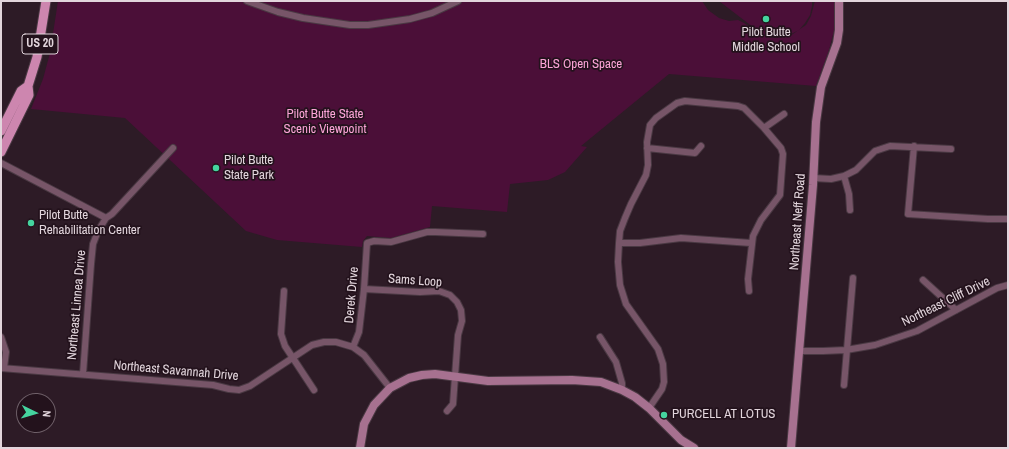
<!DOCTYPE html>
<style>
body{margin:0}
#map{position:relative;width:1009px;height:449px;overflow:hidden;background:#2d1b26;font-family:"Archivo Narrow",sans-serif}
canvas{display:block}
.frame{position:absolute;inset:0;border:2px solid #e2d5dc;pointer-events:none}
.north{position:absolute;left:16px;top:393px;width:40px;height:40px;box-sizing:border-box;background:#23121c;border:1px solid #6f6069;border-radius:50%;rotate:95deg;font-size:11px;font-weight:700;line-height:16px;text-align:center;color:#e2d5dc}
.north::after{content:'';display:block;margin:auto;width:14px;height:18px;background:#45d49f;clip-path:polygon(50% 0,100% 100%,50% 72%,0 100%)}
</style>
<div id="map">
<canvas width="1009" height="449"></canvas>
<div class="frame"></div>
<div class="north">N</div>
</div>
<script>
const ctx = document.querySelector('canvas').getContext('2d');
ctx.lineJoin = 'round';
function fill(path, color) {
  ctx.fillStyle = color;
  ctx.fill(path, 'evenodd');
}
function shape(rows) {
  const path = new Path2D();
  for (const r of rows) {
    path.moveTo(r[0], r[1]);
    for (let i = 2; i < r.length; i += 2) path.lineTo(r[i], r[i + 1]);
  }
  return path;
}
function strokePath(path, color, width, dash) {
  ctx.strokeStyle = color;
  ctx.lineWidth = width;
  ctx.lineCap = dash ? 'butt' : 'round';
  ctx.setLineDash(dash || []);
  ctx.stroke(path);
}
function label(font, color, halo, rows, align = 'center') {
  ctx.font = font + ' "Archivo Narrow",sans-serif';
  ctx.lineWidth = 3.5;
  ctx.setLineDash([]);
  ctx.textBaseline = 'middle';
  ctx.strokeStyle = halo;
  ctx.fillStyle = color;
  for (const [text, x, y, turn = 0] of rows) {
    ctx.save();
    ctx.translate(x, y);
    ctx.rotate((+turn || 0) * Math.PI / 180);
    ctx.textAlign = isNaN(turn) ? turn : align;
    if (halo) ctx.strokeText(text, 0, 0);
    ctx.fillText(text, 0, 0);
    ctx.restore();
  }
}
const green = shape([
 [58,1,702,1,708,10,719,18,729,21,738,20,744,23,762,35,773,38,790,36,806,25,811,16,815,1,834,1,835,27,829,50,816,86,669,74,581,146,587,147,565,172,548,180,510,184,507,212,432,206,430,227,391,238,367,236,363,241,362,247,277,240,246,231,125,118,31,109,43,79,50,53],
 [719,1,812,1,812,6,810,15,805,23,799,30,787,36,773,37,762,34]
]);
const street = shape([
 [247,1,278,12,303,18,350,25,368,25,410,19,432,13,458,1],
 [764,128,784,114],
 [914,146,908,214,988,219,1008,219],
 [647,148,695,153,701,146],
 [1,163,106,218],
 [844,176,849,194,850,210],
 [813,178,831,179,844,176,856,170,875,151,890,146,951,149],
 [619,243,640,243,681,238,751,243],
 [923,280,956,310],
 [364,289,420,292,439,291,450,295,457,302,461,310,462,321,458,335,453,404,447,411],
 [284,291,281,334,285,346,314,390],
 [1,337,6,352,4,368],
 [600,337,616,362,622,383,622,390],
 [353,347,359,332,364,289,367,243,374,241,391,242,427,232,435,232,483,234],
 [799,351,823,351,846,350,875,345,917,331,997,288,1008,285],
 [1,368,213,385,229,389,239,390,250,386,312,345,324,342,336,342,353,347,364,355,390,388],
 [83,374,91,264,93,244,98,231,106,218,112,214,173,148],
 [844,385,853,278],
 [649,408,662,389,664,382,663,364,658,349,626,304,620,285,618,262,619,243,620,231,625,218,631,204,646,175,648,165,647,142,650,125,656,118,677,103,685,101,738,106,744,108,764,128,781,148,783,154,780,195,761,220,753,236,748,279,749,291]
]);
const secondary = shape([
 [360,448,364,424,374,405,390,388,409,378,422,375,435,374,488,381,572,380,601,382,622,390,635,397,649,408,681,440,694,448],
 [791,448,813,185,816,122,821,87,837,43,839,30,839,1]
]);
const primary = shape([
 [1,131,21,91,28,86],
 [1,152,29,95,28,86,37,57,46,1]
]);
const markers = [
 [766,19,4,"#45d49f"],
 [216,168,4,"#45d49f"],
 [31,223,4,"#45d49f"],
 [664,415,4,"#45d49f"]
];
const shields = [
 [40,44,36]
];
const shieldNames = [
 ["US 20",40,44]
];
const poiNames = [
 ["Pilot Butte",766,33,"center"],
 ["Middle School",766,48,"center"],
 ["Pilot Butte",224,161],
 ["State Park",224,176],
 ["Pilot Butte",39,216],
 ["Rehabilitation Center",39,231],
 ["PURCELL AT LOTUS",672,415]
];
const parkNames = [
 ["BLS Open Space",581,65],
 ["Pilot Butte State",325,115],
 ["Scenic Viewpoint",325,130]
];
const streetNames = [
 ["Northeast Neff Road",798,222,-86],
 ["Sams Loop",415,281,4],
 ["Derek Drive",352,295,-85],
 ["Northeast Cliff Drive",946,302,-26],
 ["Northeast Linnea Drive",77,305,-85],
 ["Northeast Savannah Drive",176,371,5]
];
fill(green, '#4b0f38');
strokePath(street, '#4a3943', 8);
strokePath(secondary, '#4a3943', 10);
strokePath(primary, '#4a3943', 11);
strokePath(street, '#775568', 6);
strokePath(secondary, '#a77190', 8);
strokePath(primary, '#cd86af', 9);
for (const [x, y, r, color] of markers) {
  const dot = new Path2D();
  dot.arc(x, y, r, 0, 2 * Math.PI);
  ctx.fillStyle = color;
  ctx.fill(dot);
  strokePath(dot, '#23121c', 1.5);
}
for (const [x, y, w] of shields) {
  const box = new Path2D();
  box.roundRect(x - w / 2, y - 10, w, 20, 3);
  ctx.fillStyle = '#23121c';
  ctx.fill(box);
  strokePath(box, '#e2d5dc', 1);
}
label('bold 12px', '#e2d5dc', null, shieldNames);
label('13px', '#e2d5dc', '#23121c', poiNames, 'left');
label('13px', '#fba4d7', '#23121c', parkNames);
label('13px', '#e2d5dc', '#23121c', streetNames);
</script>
